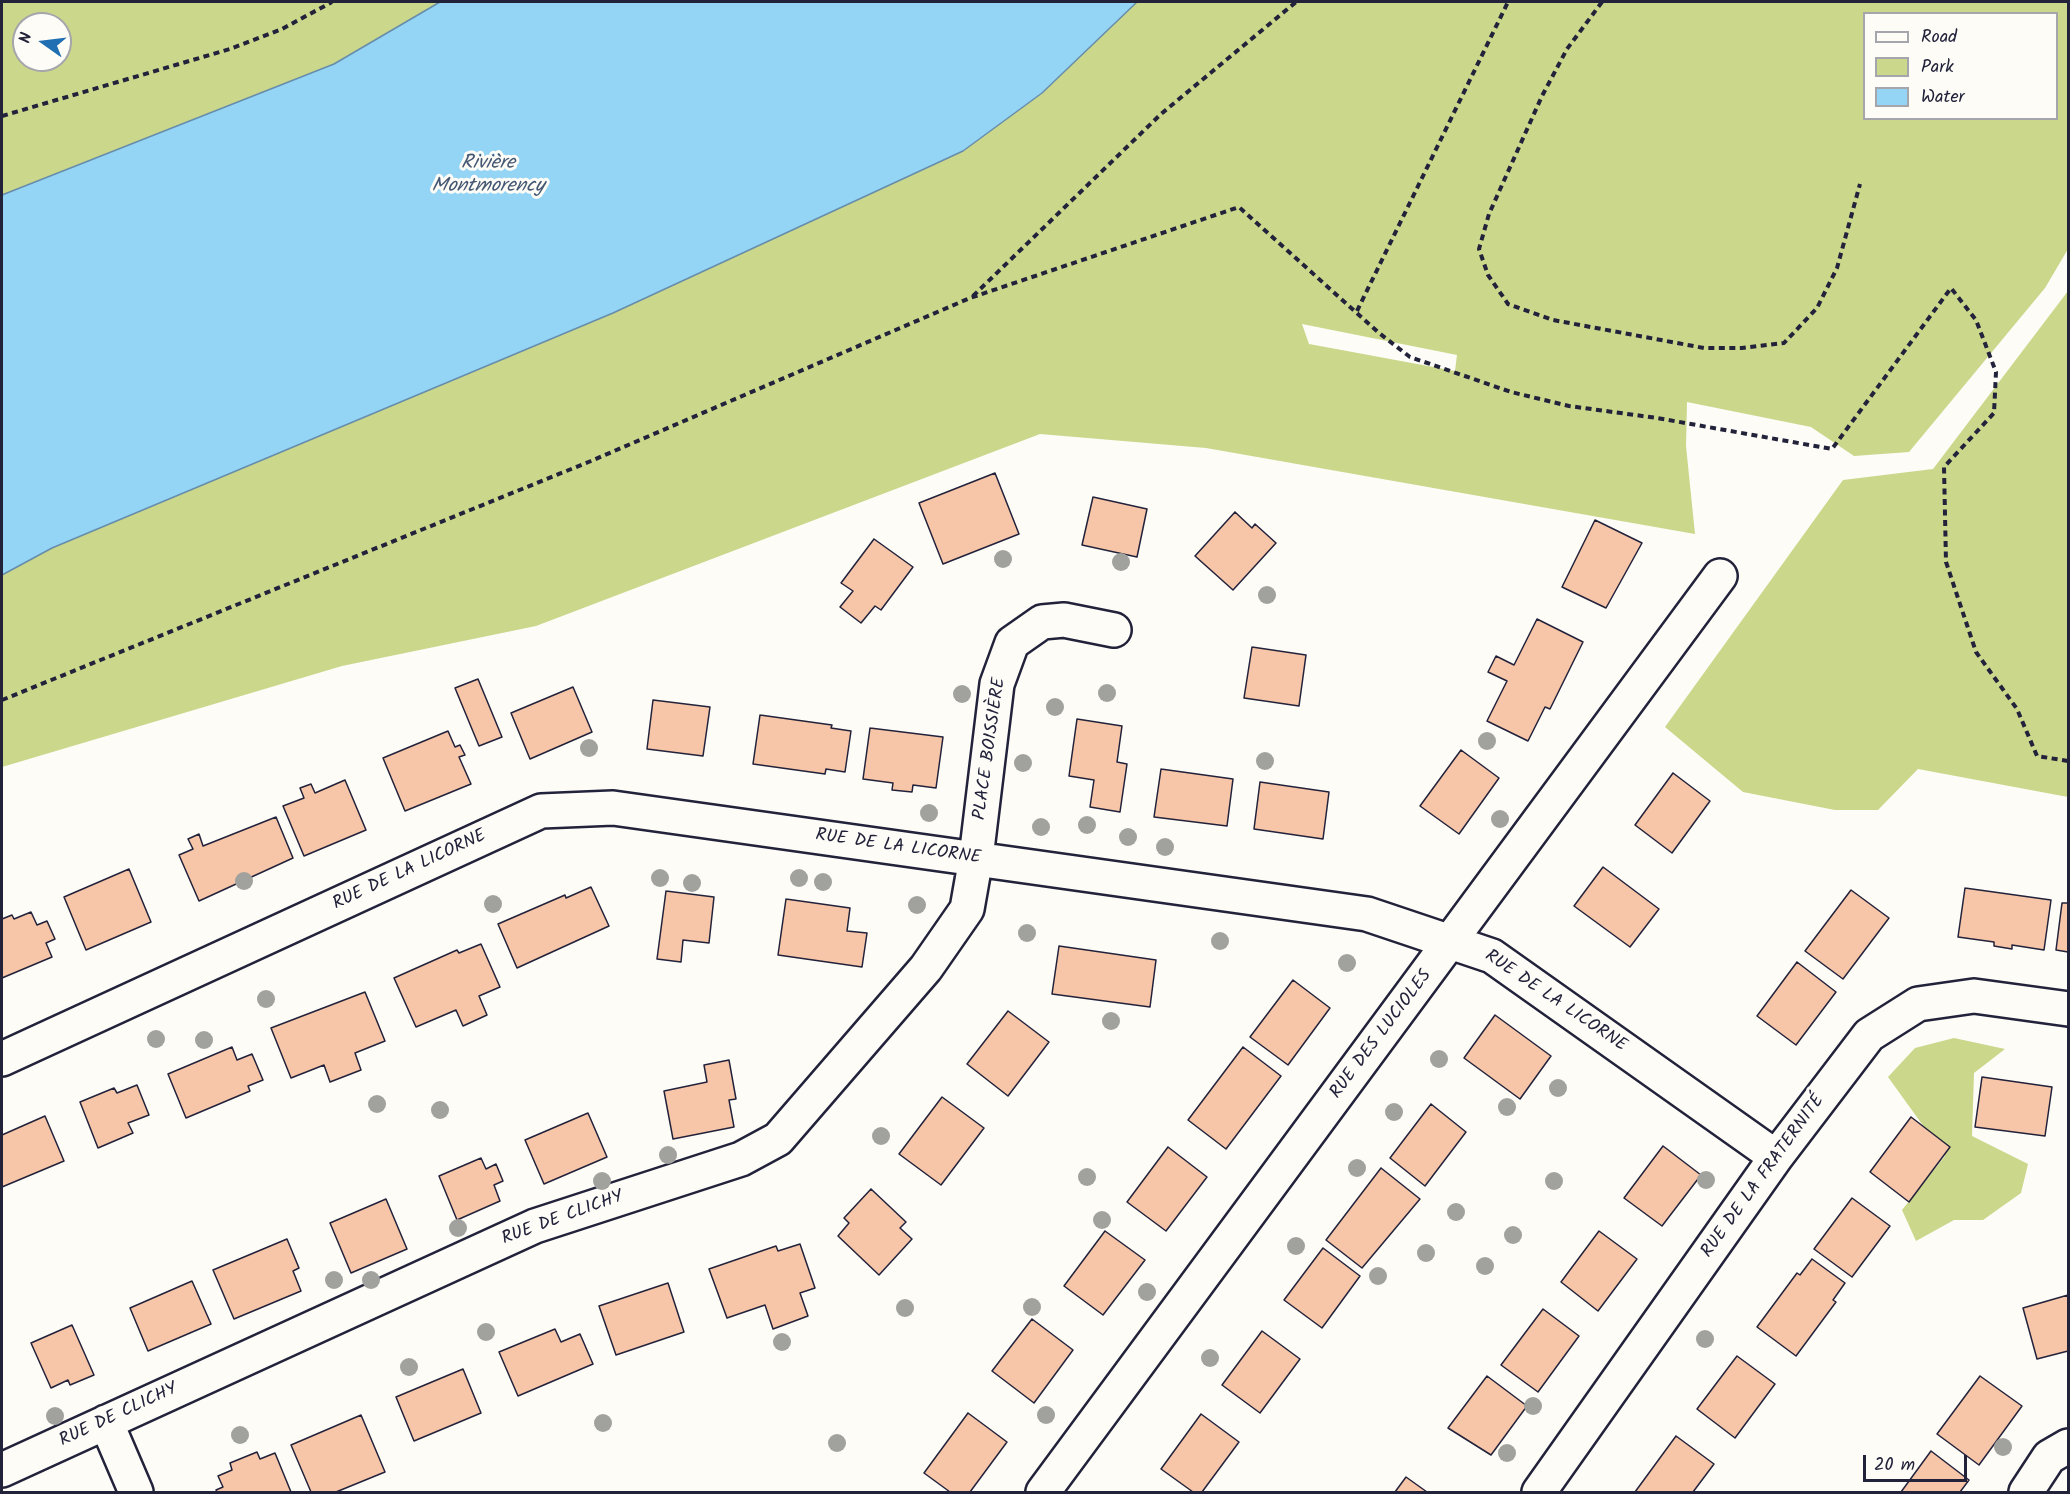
<!DOCTYPE html>
<meta charset="utf-8">
<style>
body{margin:0}
#map{position:relative;width:2070px;height:1494px;overflow:hidden;background:#fdfcf7;font-family:Kalam,sans-serif}
canvas{display:block}
.frame{position:absolute;inset:0;border:3px solid #22223b;pointer-events:none}
.legend{position:absolute;left:1863px;top:12px;width:195px;height:108px;box-sizing:border-box;background:#fdfcf7;border:2px solid #a5a5ac;margin:0;padding:8px 10px;list-style:none;font-size:18px;color:#22223b}
.legend li{display:flex;align-items:center;gap:12px;height:30px}
.legend b{width:30px;border:2px solid #a5a5ac}
.north{position:absolute;left:12px;top:12px;width:60px;height:60px;box-sizing:border-box;background:#fdfcf7;border:2px solid #a5a5ac;border-radius:50%;rotate:284deg;font-size:16px;font-weight:700;line-height:24px;text-align:center;color:#22223b}
.north::after{content:'';display:block;margin:auto;width:21px;height:27px;background:#1f6fb2;clip-path:polygon(50% 0,100% 100%,50% 72%,0 100%)}
.scale{position:absolute;left:1863px;top:1455px;width:104px;height:27px;box-sizing:border-box;border:3px solid #22223b;border-top:0;padding-left:8px;font-size:18px;line-height:21px;white-space:nowrap;color:#22223b;-webkit-text-stroke:4px #fdfcf7;paint-order:stroke}
</style>
<div id="map">
<canvas width="2070" height="1494"></canvas>
<div class="frame"></div>
<ul class="legend">
<li><b style="height:8px;background:#fdfcf7"></b>Road</li>
<li><b style="height:16px;background:#cbd78a"></b>Park</li>
<li><b style="height:16px;background:#94d4f5"></b>Water</li>
</ul>
<div class="north">N</div>
<div class="scale">20 m</div>
</div>
<script>
const ctx = document.querySelector('canvas').getContext('2d');
ctx.lineJoin = 'round';
function fill(path, color) {
  ctx.fillStyle = color;
  ctx.fill(path, 'evenodd');
}
function shape(rows) {
  const path = new Path2D();
  for (const r of rows) {
    path.moveTo(r[0], r[1]);
    for (let i = 2; i < r.length; i += 2) path.lineTo(r[i], r[i + 1]);
  }
  return path;
}
function strokePath(path, color, width, dash) {
  ctx.strokeStyle = color;
  ctx.lineWidth = width;
  ctx.lineCap = dash ? 'butt' : 'round';
  ctx.setLineDash(dash || []);
  ctx.stroke(path);
}
function label(font, color, halo, rows, align = 'center') {
  ctx.font = font + ' Kalam,sans-serif';
  ctx.lineWidth = 6;
  ctx.setLineDash([]);
  ctx.textBaseline = 'middle';
  ctx.strokeStyle = halo;
  ctx.fillStyle = color;
  for (const [text, x, y, turn = 0] of rows) {
    ctx.save();
    ctx.translate(x, y);
    ctx.rotate((+turn || 0) * Math.PI / 180);
    ctx.textAlign = isNaN(turn) ? turn : align;
    if (halo) ctx.strokeText(text, 0, 0);
    ctx.fillText(text, 0, 0);
    ctx.restore();
  }
}
const green = shape([
 [2,2,440,2,334,64,2,195],
 [24,24,60,24,60,60,24,60],
 [1135,2,2068,2,2068,249,2045,288,1909,452,1854,456,1811,427,1687,402,1686,446,1695,534,1206,448,1040,434,536,626,342,666,2,767,2,575,52,548,613,313,963,151,1042,93],
 [1864,14,2056,14,2056,118,1864,118],
 [1302,324,1457,355,1455,371,1309,344],
 [2068,291,2068,797,1918,769,1878,810,1835,810,1743,792,1665,727,1843,480,1933,469],
 [1954,1038,2005,1049,1974,1073,1972,1136,2028,1164,2021,1193,1983,1220,1954,1220,1916,1241,1902,1210,1945,1156,1888,1077,1915,1048]
]);
const water = shape([
 [440,2,1137,2,1042,93,963,151,613,313,52,548,2,575,2,195,334,64,440,2]
]);
const building = shape([
 [995,473,1019,534,943,564,919,503,995,473],
 [1093,497,1147,509,1137,557,1082,545,1093,497],
 [1235,512,1252,528,1255,524,1276,543,1233,590,1195,556,1235,512],
 [1595,520,1642,543,1606,608,1562,587,1595,520],
 [874,539,913,567,881,610,875,606,861,623,840,607,853,591,841,583,874,539],
 [1537,619,1583,642,1550,709,1545,707,1528,741,1487,721,1507,681,1488,672,1496,656,1514,665,1537,619],
 [1252,647,1306,655,1299,706,1244,698,1252,647],
 [478,679,502,737,479,746,455,688,478,679],
 [573,687,592,732,530,759,511,713,573,687],
 [653,700,710,707,703,756,647,749,653,700],
 [760,715,832,725,831,728,851,731,845,772,826,769,825,774,753,764,760,715],
 [1077,719,1122,726,1117,762,1127,764,1120,812,1090,807,1094,780,1069,776,1077,719],
 [870,728,943,737,936,788,913,785,912,792,892,790,893,783,863,779,870,728],
 [448,731,455,747,460,745,465,755,459,757,471,784,405,811,383,758,448,731],
 [1461,750,1499,778,1459,834,1420,806,1461,750],
 [1161,769,1233,779,1227,826,1154,817,1161,769],
 [1673,773,1710,801,1672,853,1635,825,1673,773],
 [345,780,366,830,304,856,283,806,304,798,300,788,311,784,315,793,345,780],
 [1260,782,1329,792,1323,839,1254,829,1260,782],
 [276,817,293,858,199,901,179,855,193,849,188,839,199,834,203,846,276,817],
 [1603,867,1659,909,1630,947,1574,906,1603,867],
 [129,869,151,922,86,950,64,897,129,869],
 [591,887,609,926,517,968,498,924,565,895,566,898,591,887],
 [1965,888,2051,900,2044,950,2012,945,2012,949,1994,946,1994,942,1958,937,1965,888],
 [1851,890,1889,918,1843,979,1805,951,1851,890],
 [666,891,714,897,709,943,683,940,681,962,657,959,666,891],
 [786,899,850,908,847,931,867,933,862,967,778,955,786,899],
 [2062,903,2068,903,2068,952,2056,950,2062,903],
 [31,912,37,925,47,921,55,939,46,943,52,957,2,978,2,919,12,915,14,919,31,912],
 [481,944,500,987,479,996,487,1015,463,1026,456,1010,416,1027,394,978,457,950,459,953,481,944],
 [1059,946,1156,960,1150,1007,1052,994,1059,946],
 [1797,962,1836,992,1796,1045,1757,1016,1797,962],
 [1293,980,1330,1008,1288,1065,1250,1037,1293,980],
 [365,992,385,1041,355,1053,361,1070,330,1082,324,1065,291,1078,271,1028,365,992],
 [1008,1011,1049,1042,1008,1096,967,1064,1008,1011],
 [1495,1015,1551,1056,1520,1099,1464,1058,1495,1015],
 [232,1047,237,1060,252,1054,263,1080,248,1086,250,1091,186,1118,168,1074,232,1047],
 [1243,1047,1281,1076,1226,1149,1188,1120,1243,1047],
 [729,1060,736,1099,729,1100,734,1127,673,1139,664,1091,707,1082,704,1065,729,1060],
 [1982,1077,2052,1087,2045,1136,1975,1127,1982,1077],
 [137,1085,149,1115,128,1123,133,1133,98,1148,80,1102,114,1088,117,1093,137,1085],
 [942,1097,984,1128,941,1185,899,1154,942,1097],
 [1431,1104,1466,1132,1425,1186,1390,1158,1431,1104],
 [588,1113,607,1157,544,1184,525,1140,588,1113],
 [45,1116,64,1161,2,1187,2,1135,45,1116],
 [1911,1117,1950,1147,1909,1202,1870,1172,1911,1117],
 [1663,1146,1701,1175,1662,1226,1624,1198,1663,1146],
 [1168,1147,1207,1177,1166,1231,1127,1202,1168,1147],
 [481,1158,486,1169,496,1164,503,1181,494,1185,500,1201,457,1220,439,1176,481,1158],
 [1381,1168,1420,1199,1362,1268,1326,1240,1381,1168],
 [871,1189,906,1222,900,1228,912,1239,879,1275,838,1236,849,1223,844,1218,871,1189],
 [1852,1198,1890,1226,1852,1277,1814,1249,1852,1198],
 [386,1199,407,1249,351,1273,330,1223,386,1199],
 [1105,1231,1145,1260,1103,1315,1064,1286,1105,1231],
 [1599,1231,1637,1259,1598,1311,1561,1282,1599,1231],
 [287,1239,299,1268,293,1271,301,1291,234,1319,213,1270,287,1239],
 [800,1244,815,1288,800,1293,808,1316,773,1329,765,1305,727,1318,709,1269,776,1246,778,1251,800,1244],
 [1323,1248,1360,1276,1322,1328,1284,1300,1323,1248],
 [1812,1259,1845,1283,1833,1300,1836,1302,1796,1356,1757,1327,1797,1273,1800,1275,1812,1259],
 [192,1281,211,1324,148,1351,130,1308,192,1281],
 [668,1283,684,1332,616,1355,599,1306,668,1283],
 [2068,1295,2068,1351,2037,1359,2023,1308,2068,1295],
 [1543,1309,1579,1336,1538,1392,1501,1365,1543,1309],
 [1032,1319,1073,1350,1034,1403,992,1371,1032,1319],
 [72,1325,94,1375,70,1385,68,1380,51,1388,31,1343,72,1325],
 [555,1329,561,1342,580,1334,593,1364,518,1396,499,1352,555,1329],
 [1262,1331,1300,1359,1260,1413,1222,1385,1262,1331],
 [1737,1356,1775,1384,1735,1438,1697,1409,1737,1356],
 [463,1369,481,1413,414,1441,396,1397,463,1369],
 [1487,1376,1527,1406,1491,1455,1448,1428,1487,1376],
 [1980,1376,2022,1406,1979,1465,1937,1434,1980,1376],
 [968,1413,1007,1442,970,1492,950,1492,924,1473,968,1413],
 [1201,1414,1239,1442,1202,1492,1193,1492,1161,1469,1201,1414],
 [361,1415,385,1472,336,1492,311,1492,291,1445,361,1415],
 [1676,1436,1714,1464,1693,1492,1635,1492,1676,1436],
 [1931,1451,1969,1480,1960,1492,1901,1492,1931,1451],
 [257,1452,260,1459,275,1453,291,1492,217,1492,216,1490,223,1487,218,1476,232,1470,230,1463,257,1452],
 [1406,1477,1427,1492,1395,1492,1406,1477]
]);
const path = shape([
 [1602,2,1567,49,1542,96,1489,214,1479,249,1488,275,1508,304,1553,320,1704,348,1742,348,1784,343,1817,308,1837,268,1860,184],
 [2,116,230,49,282,29,332,2],
 [973,296,1161,114,1296,2],
 [1357,311,1508,2],
 [2,700,591,461,970,298,1239,207,1379,333,1410,357,1511,392,1569,406,1657,418,1832,449,1951,288,1976,320,1996,372,1994,413,1944,467,1946,562,1976,652,2017,709,2037,756,2068,761]
]);
const minor = shape([
 [2,1059,541,811,613,808,1367,914,1492,956,1776,1157],
 [106,1422,136,1492],
 [2,1470,535,1226,741,1159,778,1139,926,968,967,909,976,858,997,684,1012,643,1042,622,1064,620,1114,630],
 [1043,1492,1720,576],
 [1539,1492,1776,1157,1869,1035,1918,1004,1974,996,2068,1009],
 [2026,1492,2049,1457,2068,1446]
]);
const trees = [
 [1003,559],
 [1121,562],
 [1267,595],
 [1107,693],
 [962,694],
 [1055,707],
 [1487,741],
 [589,748],
 [1265,761],
 [1023,763],
 [929,813],
 [1500,819],
 [1087,825],
 [1041,827],
 [1128,837],
 [1165,847],
 [660,878],
 [799,878],
 [244,881],
 [823,882],
 [692,883],
 [493,904],
 [917,905],
 [1027,933],
 [1220,941],
 [1347,963],
 [266,999],
 [1111,1021],
 [156,1039],
 [204,1040],
 [1439,1059],
 [1558,1088],
 [377,1104],
 [1507,1107],
 [440,1110],
 [1394,1112],
 [881,1136],
 [668,1155],
 [1357,1168],
 [1087,1177],
 [1706,1180],
 [602,1181],
 [1554,1181],
 [1456,1212],
 [1102,1220],
 [458,1228],
 [1513,1235],
 [1296,1246],
 [1426,1253],
 [1485,1266],
 [1378,1276],
 [334,1280],
 [371,1280],
 [1147,1292],
 [1032,1307],
 [905,1308],
 [486,1332],
 [1705,1339],
 [782,1342],
 [1210,1358],
 [409,1367],
 [1533,1406],
 [1046,1415],
 [55,1416],
 [603,1423],
 [240,1435],
 [837,1443],
 [2003,1447],
 [1507,1453]
];
const streetNames = [
 ["PLACE BOISSIÈRE",991,749,-82],
 ["RUE DE LA LICORNE",898,848,8],
 ["RUE DE LA LICORNE",410,871,-25],
 ["RUE DE LA LICORNE",1555,1002,34],
 ["RUE DES LUCIOLES",1382,1035,-53],
 ["RUE DE LA FRATERNITÉ",1764,1177,-54],
 ["RUE DE CLICHY",563,1219,-20],
 ["RUE DE CLICHY",119,1416,-25]
];
const waterNames = [
 ["Rivière",488,165],
 ["Montmorency",488,188]
];
fill(green, '#cbd78a');
fill(water, '#94d4f5');
strokePath(water, '#668dab', 1.5);
fill(building, '#f7c5a8');
strokePath(building, '#22223b', 1.5);
strokePath(minor, '#22223b', 38);
strokePath(path, '#22223b', 4, [6, 4.5]);
strokePath(minor, '#fdfcf7', 33);
ctx.fillStyle = '#a1a29d';
for (const [x, y] of trees) {
  ctx.beginPath();
  ctx.arc(x, y, 9, 0, 2 * Math.PI);
  ctx.fill();
}
label('18px', '#22223b', '#fdfcf7', streetNames);
label('italic 20px', '#445773', '#fdfcf7', waterNames);
</script>
